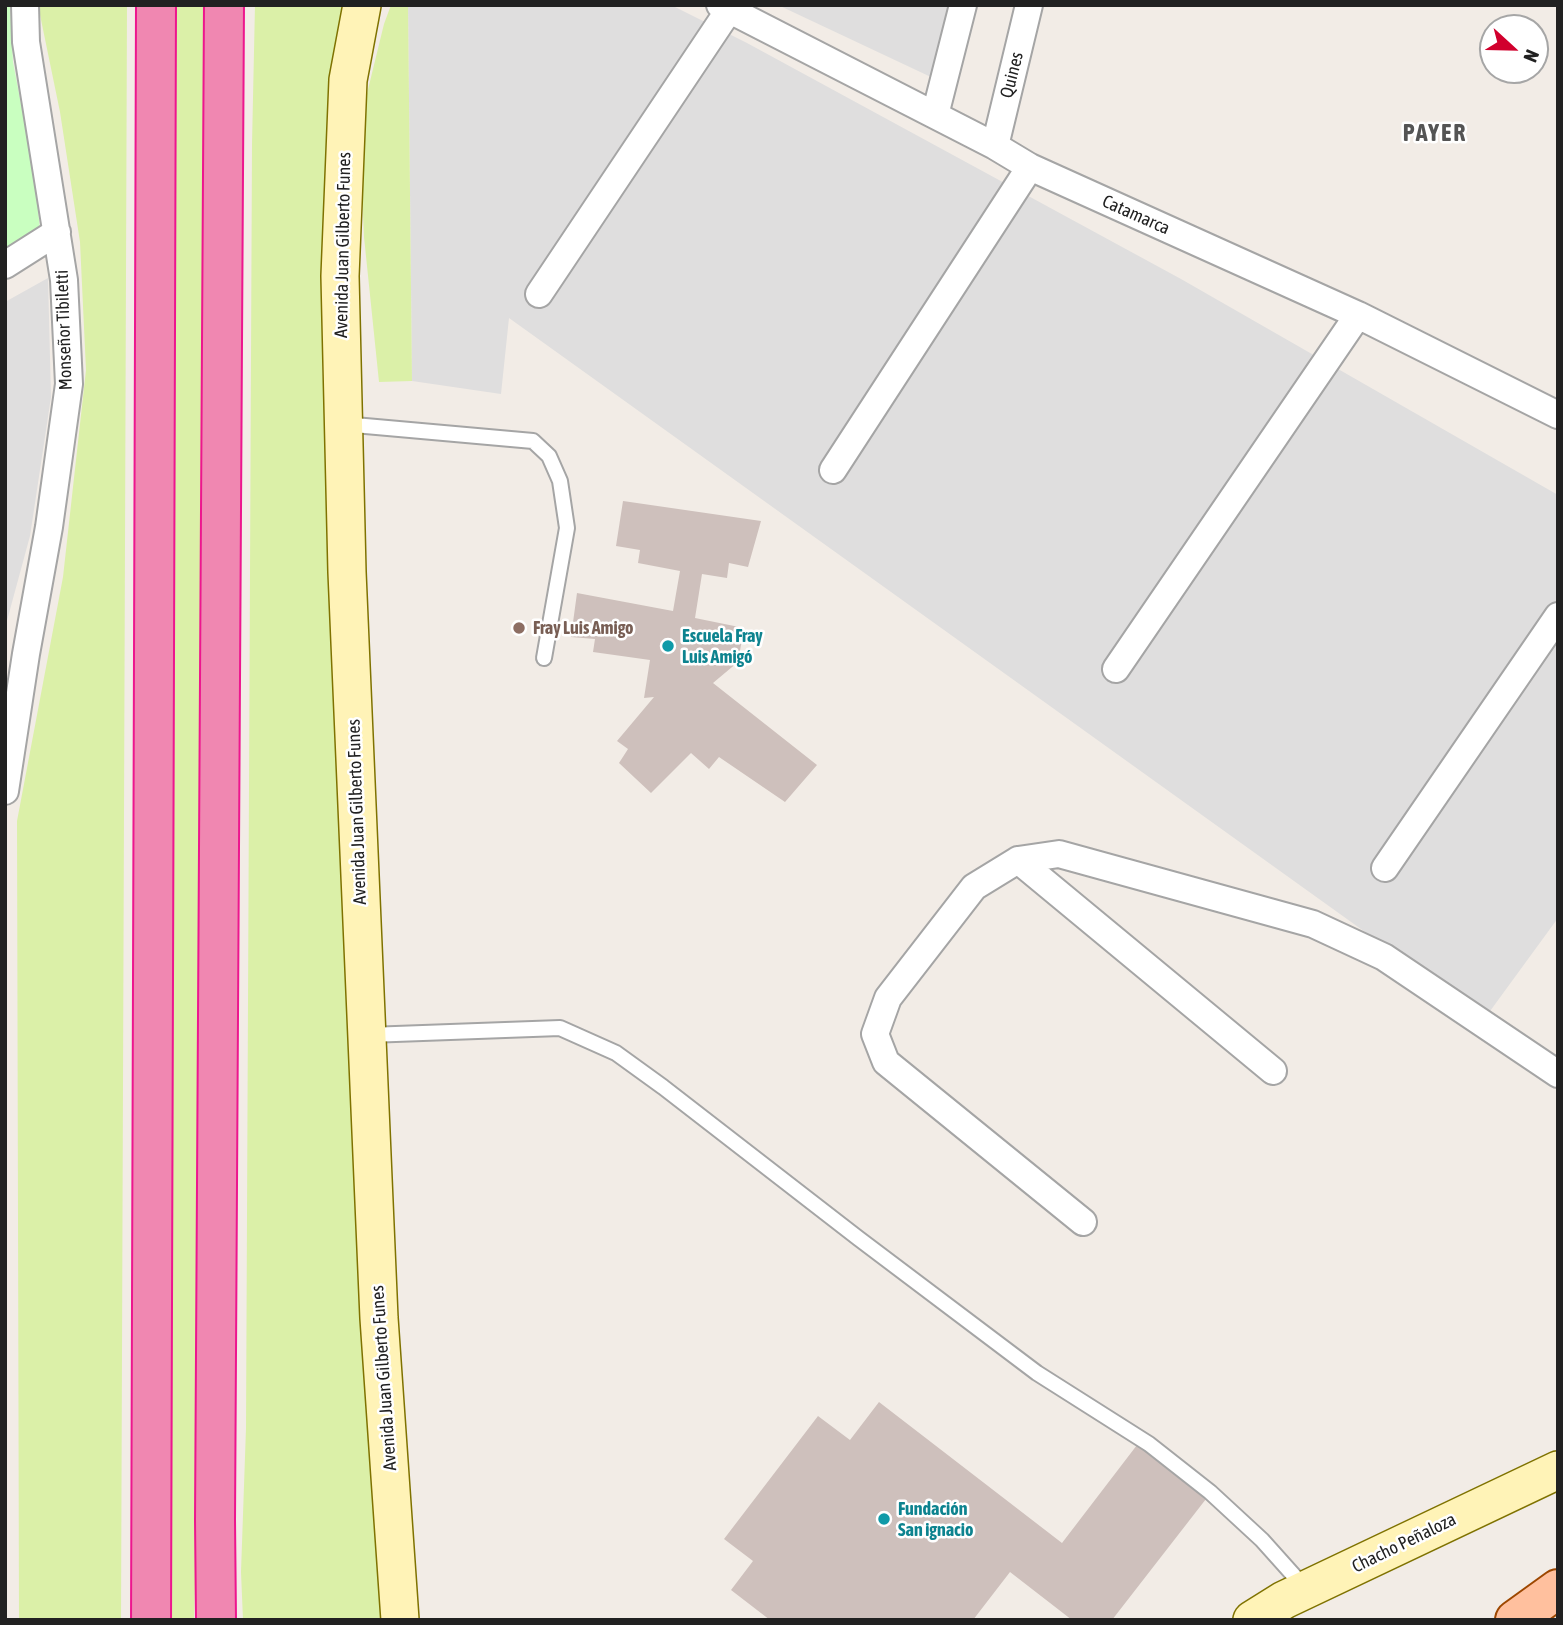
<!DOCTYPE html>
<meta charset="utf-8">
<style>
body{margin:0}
#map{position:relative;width:1563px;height:1625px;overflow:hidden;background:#f2ece6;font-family:"Asap Condensed",sans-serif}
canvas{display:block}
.frame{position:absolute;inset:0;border:7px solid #212121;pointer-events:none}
.north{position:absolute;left:1479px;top:14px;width:70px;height:70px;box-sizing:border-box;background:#fff;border:2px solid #a6a6a6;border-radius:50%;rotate:112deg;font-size:19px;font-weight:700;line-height:28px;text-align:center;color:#212121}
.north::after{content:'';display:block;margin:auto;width:24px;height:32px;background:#d1002d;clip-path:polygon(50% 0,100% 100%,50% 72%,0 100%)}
</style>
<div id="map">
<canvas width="1563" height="1625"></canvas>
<div class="frame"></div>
<div class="north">N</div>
</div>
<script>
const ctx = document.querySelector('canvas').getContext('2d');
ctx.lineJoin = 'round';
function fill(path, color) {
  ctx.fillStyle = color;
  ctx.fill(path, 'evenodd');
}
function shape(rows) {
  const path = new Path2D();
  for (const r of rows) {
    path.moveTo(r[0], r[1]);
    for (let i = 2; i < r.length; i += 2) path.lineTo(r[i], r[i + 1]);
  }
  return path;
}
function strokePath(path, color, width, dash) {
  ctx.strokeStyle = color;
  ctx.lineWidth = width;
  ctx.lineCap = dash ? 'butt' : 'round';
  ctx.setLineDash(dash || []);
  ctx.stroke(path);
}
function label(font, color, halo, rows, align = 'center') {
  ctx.font = font + ' "Asap Condensed",sans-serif';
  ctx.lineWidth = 5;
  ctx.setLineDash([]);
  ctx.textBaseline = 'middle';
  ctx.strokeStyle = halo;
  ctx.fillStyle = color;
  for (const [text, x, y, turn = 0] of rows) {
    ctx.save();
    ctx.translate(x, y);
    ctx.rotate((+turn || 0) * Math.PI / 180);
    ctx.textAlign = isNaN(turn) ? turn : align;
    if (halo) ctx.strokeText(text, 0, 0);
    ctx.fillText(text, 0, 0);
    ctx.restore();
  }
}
const residential = shape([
 [408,5,671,5,747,43,1181,279,1558,495,1558,918,1485,1018,509,318,501,394,412,381],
 [778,5,949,5,933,78],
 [48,278,51,397,30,536,5,628,5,302]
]);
const grass = shape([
 [38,5,127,5,121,1620,19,1620,17,821,63,577,86,370,80,242,60,112],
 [171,5,205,5,196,1548,194,1620,165,1620],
 [255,5,350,5,327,200,322,364,338,644,366,1331,381,1620,243,1620,241,1572,246,1428,252,144],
 [391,5,408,5,412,381,379,382,364,237,361,168,363,110,384,24]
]);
const park = shape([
 [5,5,10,5,13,62,35,177,40,230,5,248]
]);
const building = shape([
 [623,501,761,521,748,567,729,563,727,578,702,574,695,618,744,628,738,662,713,683,817,765,785,802,719,757,709,769,691,753,651,793,619,763,628,749,617,741,654,697,644,698,650,660,593,652,595,639,571,637,577,593,673,611,680,571,638,563,640,550,616,546],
 [879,1402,1062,1543,1137,1445,1206,1499,1112,1620,1072,1620,1010,1572,973,1620,770,1620,731,1590,753,1561,724,1539,818,1416,850,1440]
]);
const lane = shape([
 [343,424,533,441,549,456,560,481,567,528,544,658],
 [368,1035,560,1028,616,1053,663,1087,858,1238,1037,1373,1149,1444,1210,1492,1262,1540,1305,1588]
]);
const street = shape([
 [720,5,995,146,1030,167,1358,315,1558,415],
 [935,115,963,5],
 [995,146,1029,5],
 [5,265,57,232],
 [539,294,729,10],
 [833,470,1030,167],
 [1116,669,1358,315],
 [5,791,26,654,49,527,69,384,64,280,26,42,25,5],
 [1018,860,1273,1071],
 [1385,868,1558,616],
 [1083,1222,886,1062,875,1034,888,998,974,887,1018,860,1059,854,1313,924,1384,957,1558,1074]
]);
const secondary = shape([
 [362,5,348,80,340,276,347,572,379,1318,400,1620],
 [1252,1620,1284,1600,1558,1470]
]);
const primary = shape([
 [1515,1620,1558,1589]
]);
const highway = shape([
 [151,1620,156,5],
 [216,1620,215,1519,224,5]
]);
const markers = [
 [519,628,7,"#8d6e63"],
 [668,646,7,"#0f9aa8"],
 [884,1519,7,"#0f9aa8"]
];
const streetNames = [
 ["Quines",1012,75,-76],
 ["Catamarca",1136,215,24],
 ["Avenida Juan Gilberto Funes",343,245,-89],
 ["Monseñor Tibiletti",64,330,-92],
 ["Avenida Juan Gilberto Funes",357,812,-92],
 ["Avenida Juan Gilberto Funes",384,1378,-94],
 ["Chacho Peñaloza",1404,1543,-26]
];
const educationNames = [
 ["Fray Luis Amigo",533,628]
];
const cultureNames = [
 ["Escuela Fray",682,636],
 ["Luis Amigó",682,657],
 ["Fundación",898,1509],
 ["San ignacio",898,1530]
];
const districtNames = [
 ["PAYER",1435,133]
];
fill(residential, '#dfdede');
fill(grass, '#dbf0a8');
fill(park, '#c9ffc0');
fill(building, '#cec0bc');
strokePath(lane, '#a5a5a5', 18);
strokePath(street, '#a5a5a5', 30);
strokePath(secondary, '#7f7200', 40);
strokePath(primary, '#9d4700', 42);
strokePath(highway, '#ed168e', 42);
strokePath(lane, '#fff', 14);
strokePath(street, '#fff', 26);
strokePath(secondary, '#fff3b7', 37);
strokePath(primary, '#ffc09e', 38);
strokePath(highway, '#f087b1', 38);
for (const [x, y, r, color] of markers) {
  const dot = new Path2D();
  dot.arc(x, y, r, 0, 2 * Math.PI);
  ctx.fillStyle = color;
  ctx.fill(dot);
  strokePath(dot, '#fff', 2.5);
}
label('18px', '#212121', '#fff', streetNames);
label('bold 18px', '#785e54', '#fff', educationNames, 'left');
label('bold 18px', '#0d838f', '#fff', cultureNames, 'left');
ctx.letterSpacing = '2px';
label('bold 24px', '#545454', '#fff', districtNames);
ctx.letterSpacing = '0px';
</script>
